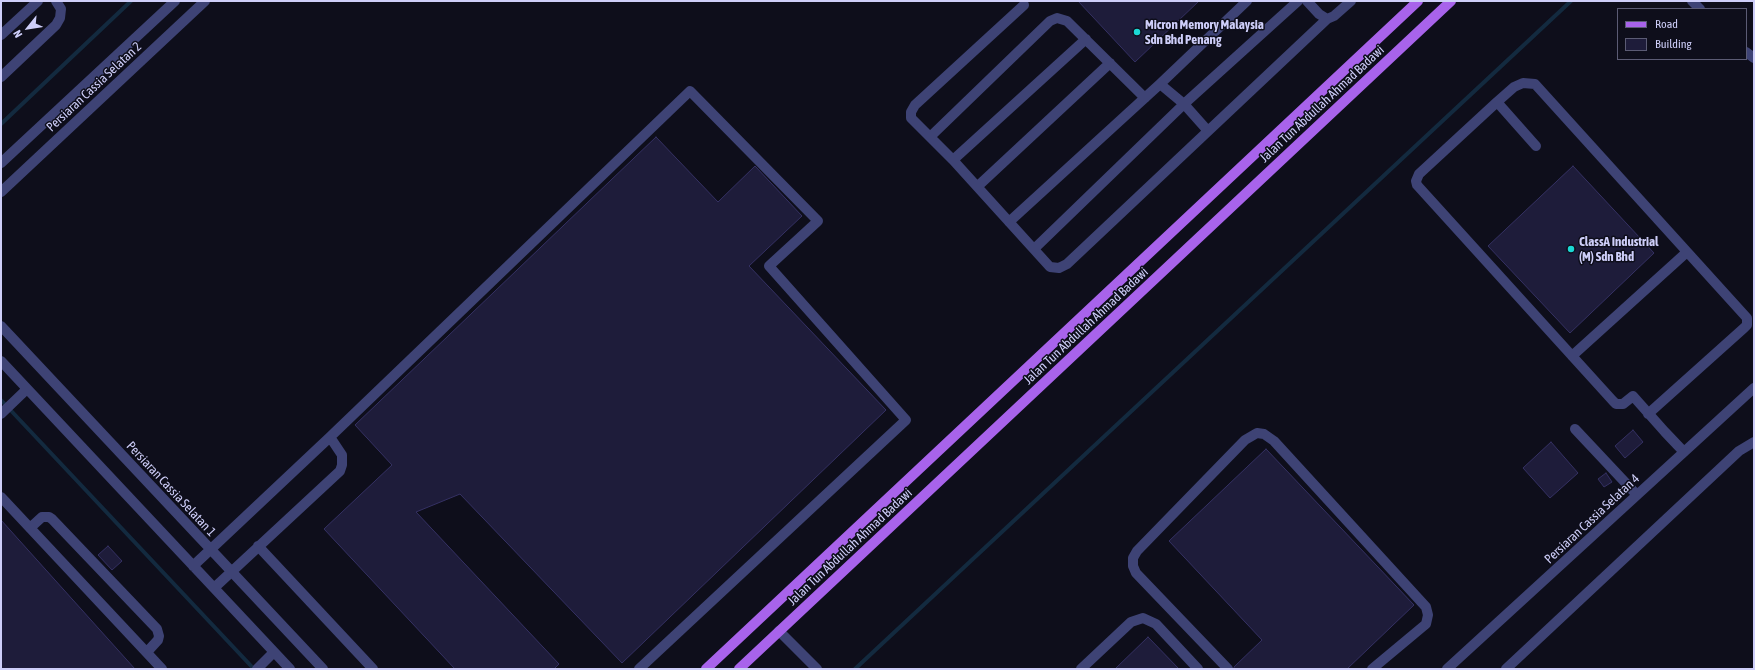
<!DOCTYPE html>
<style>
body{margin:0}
#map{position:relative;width:1755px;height:670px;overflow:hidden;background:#0e0e1b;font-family:"Asap Condensed",sans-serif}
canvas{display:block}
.frame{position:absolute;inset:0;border:2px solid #cecef9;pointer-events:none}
.legend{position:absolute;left:1617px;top:8px;width:130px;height:52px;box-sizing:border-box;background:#0e0e1b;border:1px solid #5b5b74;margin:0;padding:5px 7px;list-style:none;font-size:12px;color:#cecef9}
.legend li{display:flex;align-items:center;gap:8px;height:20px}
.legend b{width:20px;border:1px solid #5b5b74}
.north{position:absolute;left:8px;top:8px;width:40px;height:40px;-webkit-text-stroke:3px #0e0e1b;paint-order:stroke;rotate:240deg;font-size:11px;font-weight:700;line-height:16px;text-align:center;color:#cecef9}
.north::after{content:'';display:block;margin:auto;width:14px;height:18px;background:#cecef9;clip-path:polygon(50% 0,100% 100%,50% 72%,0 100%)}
</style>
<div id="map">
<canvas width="1755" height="670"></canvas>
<div class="frame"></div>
<ul class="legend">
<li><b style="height:5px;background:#a863eb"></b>Road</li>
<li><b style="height:11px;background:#1e1c3a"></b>Building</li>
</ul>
<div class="north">N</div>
</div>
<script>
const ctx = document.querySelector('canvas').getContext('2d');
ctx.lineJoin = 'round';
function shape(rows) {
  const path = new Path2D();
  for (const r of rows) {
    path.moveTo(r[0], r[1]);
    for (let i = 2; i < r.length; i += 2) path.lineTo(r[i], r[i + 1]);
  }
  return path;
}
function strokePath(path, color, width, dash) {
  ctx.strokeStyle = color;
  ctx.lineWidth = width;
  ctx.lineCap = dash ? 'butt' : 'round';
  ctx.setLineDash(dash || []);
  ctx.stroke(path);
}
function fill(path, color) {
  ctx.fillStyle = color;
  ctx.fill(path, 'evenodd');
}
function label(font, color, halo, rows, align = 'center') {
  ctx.font = font + ' "Asap Condensed",sans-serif';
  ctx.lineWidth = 3;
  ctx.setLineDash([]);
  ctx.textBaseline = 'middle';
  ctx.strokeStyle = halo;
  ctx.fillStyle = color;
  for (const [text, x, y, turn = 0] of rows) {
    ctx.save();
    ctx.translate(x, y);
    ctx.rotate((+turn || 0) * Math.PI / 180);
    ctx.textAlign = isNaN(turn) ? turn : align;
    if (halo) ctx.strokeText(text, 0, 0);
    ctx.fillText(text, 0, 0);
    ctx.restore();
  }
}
const stream = shape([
 [1,124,131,1],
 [1,400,254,669],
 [855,669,1571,1]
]);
const building = shape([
 [1078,1,1199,1,1135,62,1078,1],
 [656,137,718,202,755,166,802,216,749,266,886,410,622,663,460,494,416,512,559,664,554,669,455,669,324,529,392,465,355,425,656,137],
 [1573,166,1654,253,1570,333,1488,246,1573,166],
 [1633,430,1643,442,1625,458,1615,446,1633,430],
 [1551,442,1578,473,1550,498,1523,468,1551,442],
 [1266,449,1414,605,1347,669,1234,669,1234,667,1262,640,1169,541,1266,449],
 [1606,473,1612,482,1604,487,1598,479,1606,473],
 [1,520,135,669,1,669,1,520],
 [108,546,122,561,112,570,98,555,108,546],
 [1148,637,1179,669,1115,669,1148,637]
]);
const minor = shape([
 [1307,1,1319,14,1327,19,1334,16,1351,1],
 [1692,1,1700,9],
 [1024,5,915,105,911,112,911,118,953,160,1050,267,1059,268,1067,264,1327,19],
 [1,35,38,1],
 [1746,52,1754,58],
 [1,77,56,25,60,18,61,9,56,1],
 [1160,84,1184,104,1208,131],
 [1497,102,1536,146],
 [931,136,1050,21,1057,18,1067,21,1145,98],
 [953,160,1086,39],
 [1,163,175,1],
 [978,186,1110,63],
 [1,192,205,1],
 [1009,222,1160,84,1247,1],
 [1034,249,1184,104,1298,1],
 [1,326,323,669],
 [1572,356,1687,252],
 [1,361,290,669],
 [1,414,27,389],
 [1648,414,1744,328,1747,325,1747,318,1535,84,1523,83,1514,87,1497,102,1419,174,1416,181,1417,185,1613,401,1616,404,1623,404,1633,396,1665,432,1684,452],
 [1575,429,1637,495],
 [1,497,162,669],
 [30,528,42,517,49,517,52,519,157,629,159,636,158,640,147,652],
 [258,546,373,669],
 [193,566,330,437,690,91,818,221,769,266,906,420,639,669],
 [214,588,340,471,342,465,342,455,330,437],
 [779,631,817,669],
 [257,669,274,652],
 [1081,669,1131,622,1143,618,1156,624,1198,669],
 [1228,669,1136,573,1133,566,1133,558,1137,551,1245,440,1257,433,1264,434,1274,441,1426,607,1428,615,1426,624,1372,669],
 [1447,669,1754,388],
 [1506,669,1739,451,1754,442]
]);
const major = shape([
 [706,669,1418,1],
 [739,669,1451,1]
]);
const markers = [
 [1137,32,4,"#1bd8d4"],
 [1571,249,4,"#1bd8d4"]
];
const poiNames = [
 ["Micron Memory Malaysia",1145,25],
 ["Sdn Bhd Penang",1145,40],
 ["ClassA Industrial",1579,242],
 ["(M) Sdn Bhd",1579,257]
];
const streetNames = [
 ["Persiaran Cassia Selatan 2",94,87,-43],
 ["Jalan Tun Abdullah Ahmad Badawi",1322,104,-43],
 ["Jalan Tun Abdullah Ahmad Badawi",1086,326,-43],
 ["Persiaran Cassia Selatan 1",171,489,47],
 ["Persiaran Cassia Selatan 4",1592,519,-43],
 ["Jalan Tun Abdullah Ahmad Badawi",850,547,-43]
];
strokePath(stream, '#132a3f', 4);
fill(building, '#1e1c3a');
strokePath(building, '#353163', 1);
strokePath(minor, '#3e4375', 10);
strokePath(major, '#a863eb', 10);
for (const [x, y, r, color] of markers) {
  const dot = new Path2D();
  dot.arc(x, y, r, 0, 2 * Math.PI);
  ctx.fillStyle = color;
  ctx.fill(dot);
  strokePath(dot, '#0e0e1b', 1.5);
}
label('bold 13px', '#cecef9', '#0e0e1b', poiNames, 'left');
label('13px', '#cecef9', '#0e0e1b', streetNames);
</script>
